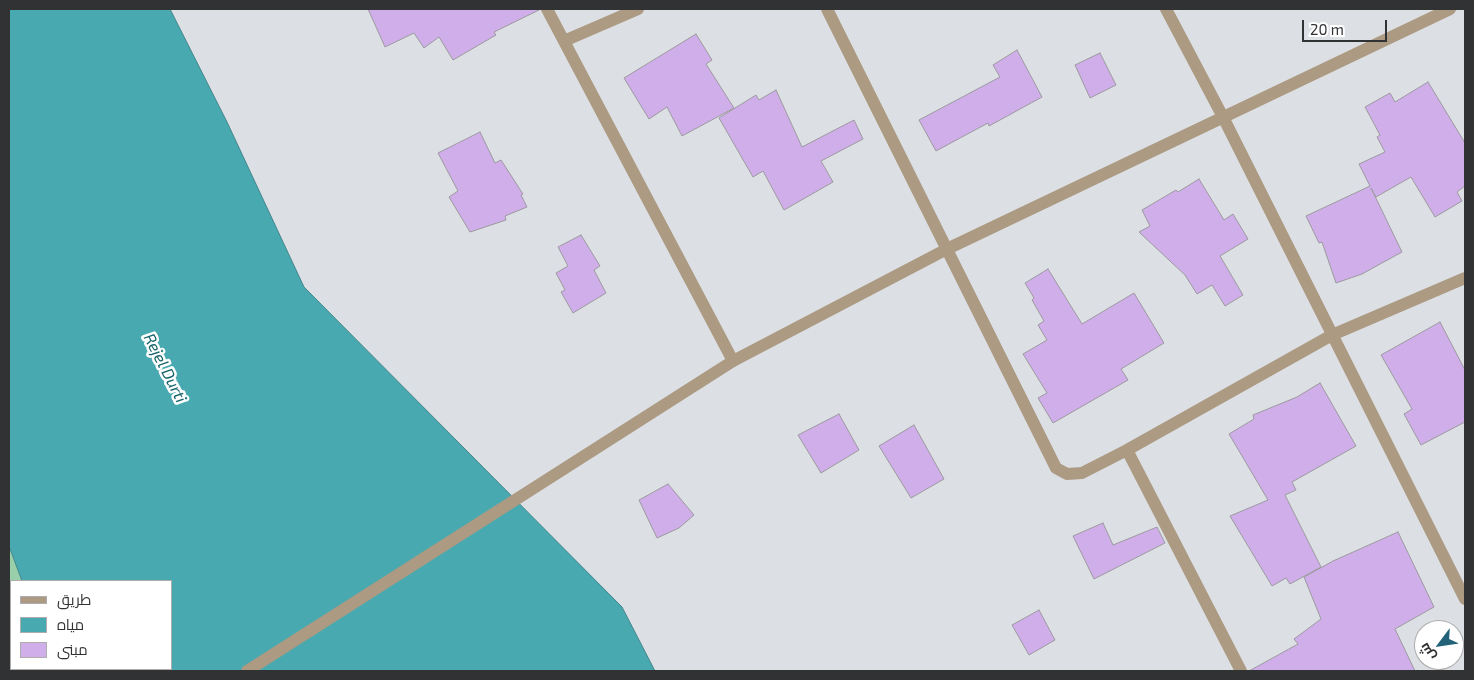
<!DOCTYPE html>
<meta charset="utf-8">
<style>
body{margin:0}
#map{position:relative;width:1474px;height:680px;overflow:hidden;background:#dce0e4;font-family:"Exo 2",Cairo,sans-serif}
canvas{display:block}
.frame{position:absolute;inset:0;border:10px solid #313234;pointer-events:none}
.legend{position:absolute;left:10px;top:580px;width:162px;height:90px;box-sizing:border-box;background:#fff;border:1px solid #adadae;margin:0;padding:6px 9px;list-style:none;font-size:15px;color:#313234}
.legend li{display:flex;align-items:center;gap:10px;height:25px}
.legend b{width:25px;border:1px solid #adadae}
.north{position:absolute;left:1414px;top:620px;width:50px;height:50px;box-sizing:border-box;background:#fff;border:1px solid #adadae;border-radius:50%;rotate:239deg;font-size:14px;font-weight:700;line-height:20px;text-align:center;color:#313234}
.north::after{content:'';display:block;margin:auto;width:18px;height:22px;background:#226177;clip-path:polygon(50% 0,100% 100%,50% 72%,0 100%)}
.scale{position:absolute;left:1302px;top:20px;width:85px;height:22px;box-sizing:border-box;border:2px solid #313234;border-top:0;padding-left:6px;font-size:15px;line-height:18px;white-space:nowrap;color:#313234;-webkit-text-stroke:4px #fff;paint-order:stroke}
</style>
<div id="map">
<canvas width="1474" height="680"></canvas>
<div class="frame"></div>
<ul class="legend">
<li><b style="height:6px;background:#ac9a82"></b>طريق</li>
<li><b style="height:14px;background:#49a9b0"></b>مياه</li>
<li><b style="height:14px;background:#d0aeea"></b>مبنى</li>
</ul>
<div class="north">ش</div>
<div class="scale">20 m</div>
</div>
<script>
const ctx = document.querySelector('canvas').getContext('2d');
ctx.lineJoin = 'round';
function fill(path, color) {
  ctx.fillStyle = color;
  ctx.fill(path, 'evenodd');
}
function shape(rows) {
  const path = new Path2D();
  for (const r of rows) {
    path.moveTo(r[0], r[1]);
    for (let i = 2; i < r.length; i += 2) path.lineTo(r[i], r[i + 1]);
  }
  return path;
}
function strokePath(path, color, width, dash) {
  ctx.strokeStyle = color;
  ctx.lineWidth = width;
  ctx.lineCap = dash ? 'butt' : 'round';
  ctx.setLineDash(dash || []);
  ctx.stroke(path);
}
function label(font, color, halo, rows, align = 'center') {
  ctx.font = font + ' "Exo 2",sans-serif';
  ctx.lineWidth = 5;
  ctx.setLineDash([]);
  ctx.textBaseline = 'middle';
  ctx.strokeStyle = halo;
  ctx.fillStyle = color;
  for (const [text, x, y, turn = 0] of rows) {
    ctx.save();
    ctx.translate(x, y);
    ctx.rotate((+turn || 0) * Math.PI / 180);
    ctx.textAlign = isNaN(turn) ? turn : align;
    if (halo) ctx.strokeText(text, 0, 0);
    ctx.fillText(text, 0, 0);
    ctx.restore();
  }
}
const green = shape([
 [9,546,22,581,11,581,11,663,9,661]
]);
const water = shape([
 [9,9,170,9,227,122,304,287,622,607,655,671,57,671,56,669,171,669,171,581,22,581,9,546,9,9]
]);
const building = shape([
 [368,9,539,9,539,10,494,32,496,35,453,60,439,37,424,48,414,33,385,47,368,9],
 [696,34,712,60,706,64,734,108,682,136,667,107,649,119,624,78,696,34],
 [1017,50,1042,97,989,126,988,123,936,151,919,120,1000,77,993,65,1017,50],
 [1100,53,1116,85,1090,98,1075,65,1100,53],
 [1428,82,1465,143,1465,186,1457,192,1462,201,1435,217,1411,177,1376,197,1371,188,1402,252,1362,274,1336,283,1322,242,1319,243,1306,216,1370,186,1359,164,1385,152,1377,137,1380,135,1365,107,1390,93,1395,102,1428,82],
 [776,90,802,147,854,120,863,139,821,161,833,182,784,210,763,171,753,177,719,118,756,95,759,100,776,90],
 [480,132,495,163,501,160,523,194,521,195,527,207,505,216,506,220,470,232,449,197,458,191,438,153,480,132],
 [1199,179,1224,220,1233,214,1248,239,1220,256,1243,295,1225,306,1212,285,1197,294,1185,275,1139,232,1150,226,1142,210,1176,190,1178,192,1199,179],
 [581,235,600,266,594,270,606,293,573,313,561,292,565,290,556,273,568,266,558,247,581,235],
 [1048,269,1082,324,1134,293,1164,343,1121,369,1128,380,1053,423,1038,398,1047,393,1023,354,1047,340,1038,325,1044,321,1032,300,1034,298,1025,283,1048,269],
 [1440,322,1465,370,1465,422,1421,445,1404,414,1412,409,1381,355,1440,322],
 [1320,383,1356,446,1292,482,1296,490,1285,495,1321,567,1290,584,1286,578,1272,586,1230,516,1268,500,1229,434,1254,419,1253,415,1297,397,1320,383],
 [839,414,859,450,821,473,798,435,839,414],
 [914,425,944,479,911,498,879,446,914,425],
 [668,484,694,515,679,528,657,538,639,500,668,484],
 [1103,523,1113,545,1157,527,1165,543,1094,579,1073,536,1103,523],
 [1398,532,1434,607,1395,629,1415,671,1249,671,1298,644,1294,639,1321,619,1304,577,1333,561,1398,532],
 [1039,610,1055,640,1029,655,1012,625,1039,610]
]);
const minor = shape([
 [547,9,733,361],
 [827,9,1056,468,1067,474,1082,473,1127,450,1332,335,1465,278],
 [1166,9,1223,117,1465,599],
 [564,41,638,9],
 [1127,450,1241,671]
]);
const tertiary = shape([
 [247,671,733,361,947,249,1450,9]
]);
const waterNames = [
 ["Rejel Durti",165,368,63]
];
fill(green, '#99d0a9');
fill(water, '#49a9b0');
strokePath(water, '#42858b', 1);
fill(building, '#d0aeea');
strokePath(building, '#9b999e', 1);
strokePath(minor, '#ac9a82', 12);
strokePath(tertiary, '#ac9a82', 12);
label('italic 16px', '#156369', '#fff', waterNames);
</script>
